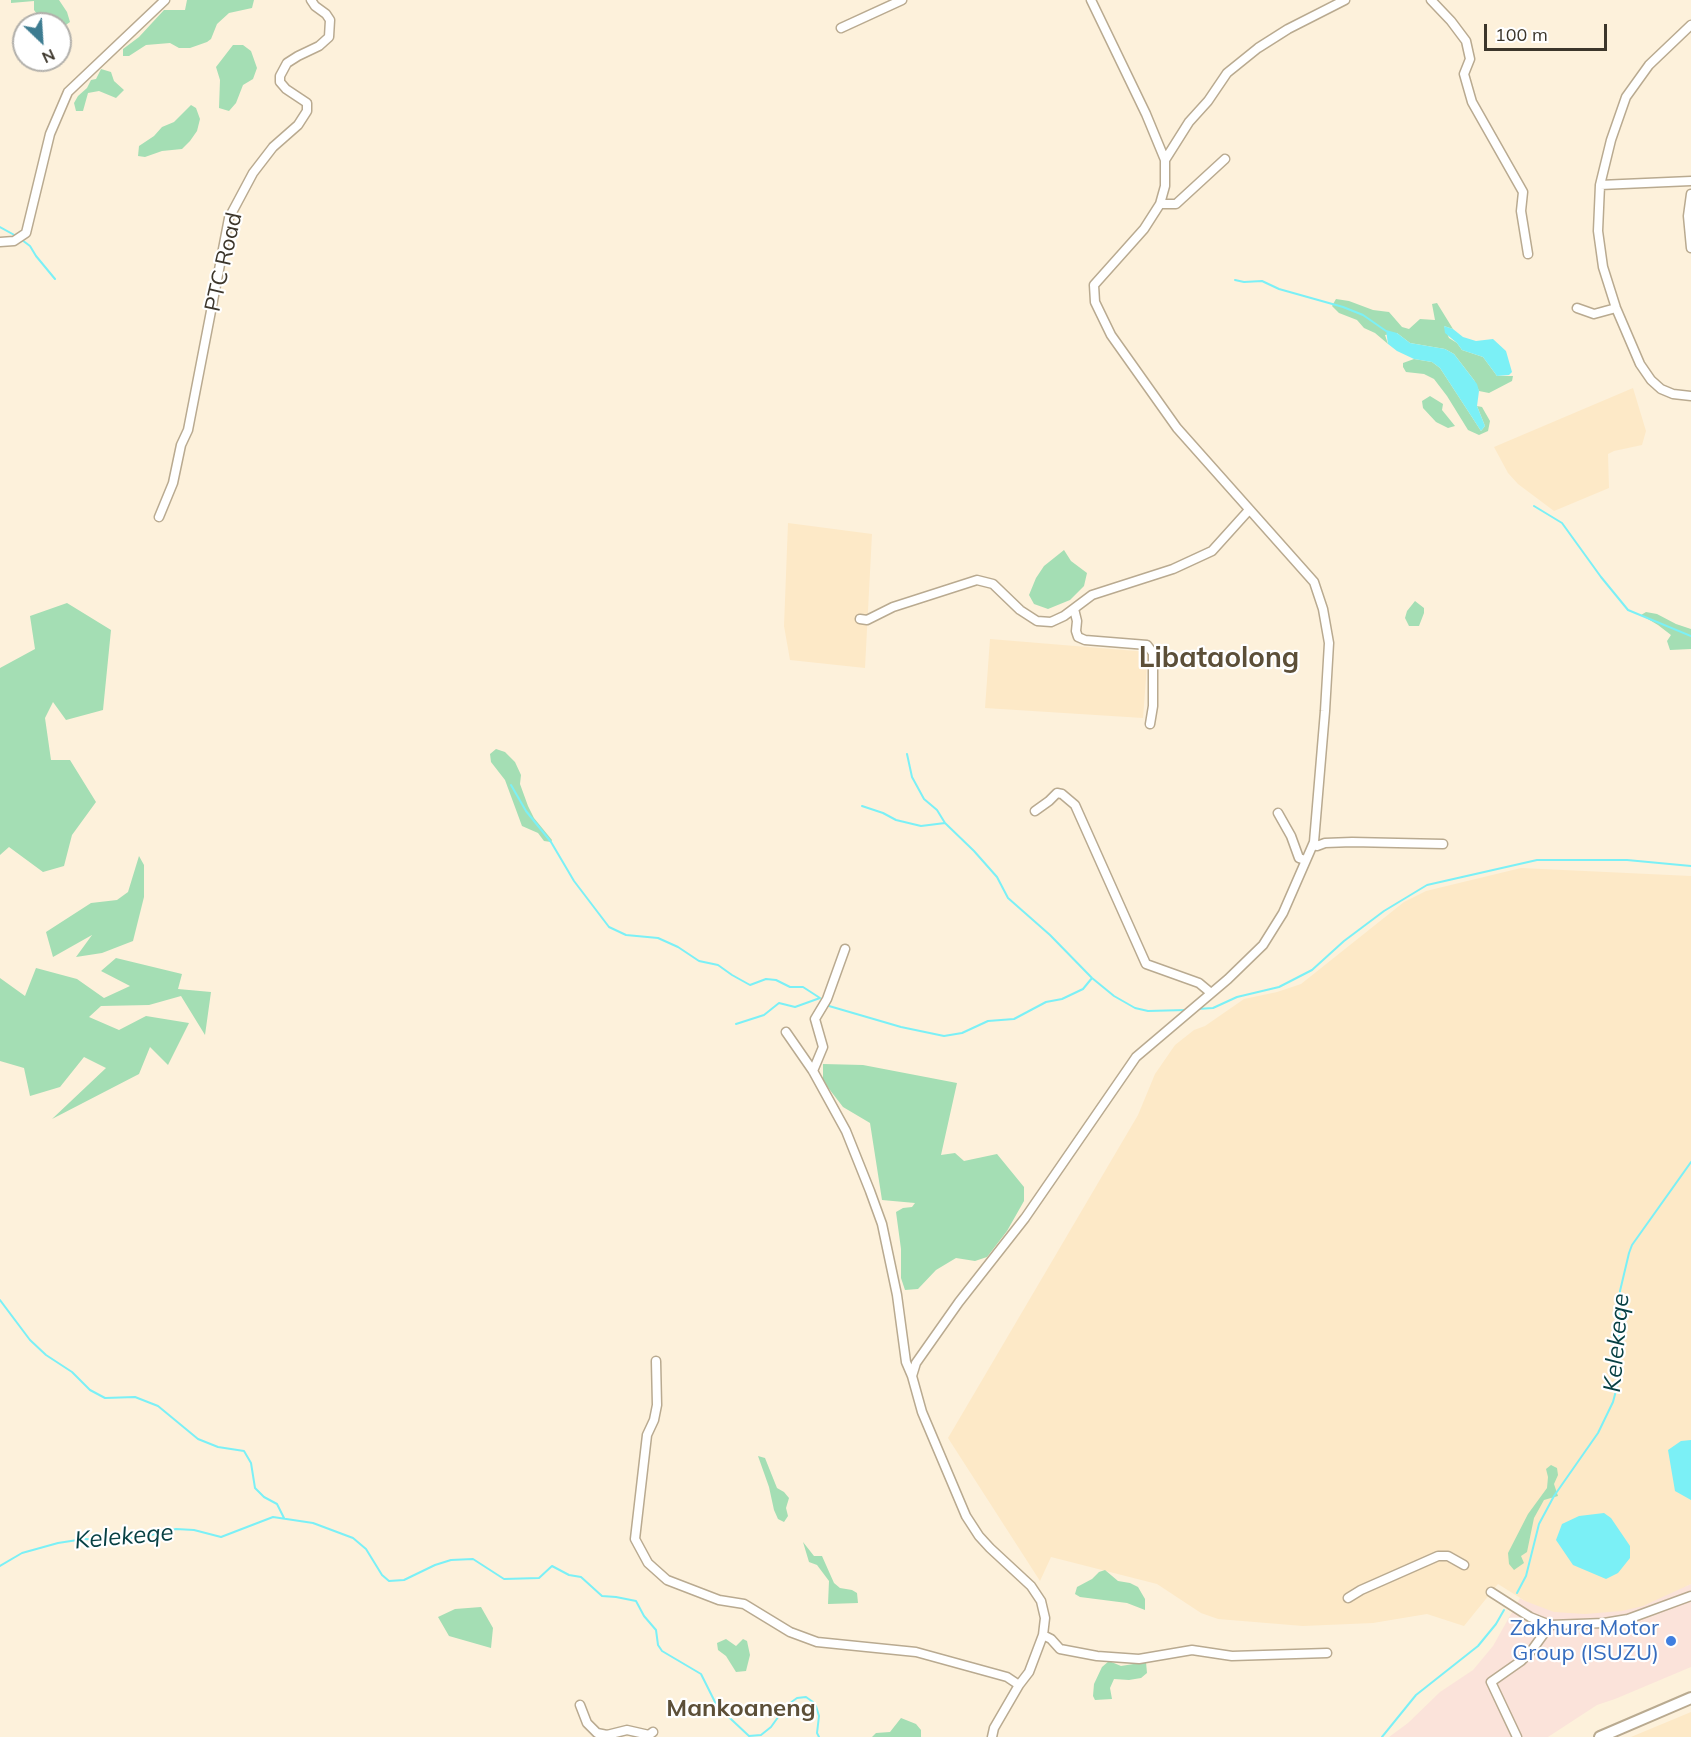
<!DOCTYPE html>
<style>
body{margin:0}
#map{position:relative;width:1691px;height:1737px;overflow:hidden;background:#fdf1db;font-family:Mulish,sans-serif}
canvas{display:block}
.north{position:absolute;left:12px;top:12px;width:60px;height:60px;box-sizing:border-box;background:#fff;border:2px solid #b1afaa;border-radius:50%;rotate:155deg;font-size:16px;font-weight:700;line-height:24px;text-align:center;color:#3c362b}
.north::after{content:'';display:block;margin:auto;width:21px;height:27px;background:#3d7c91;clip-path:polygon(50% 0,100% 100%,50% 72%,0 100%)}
.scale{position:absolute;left:1484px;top:24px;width:123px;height:27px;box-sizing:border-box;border:3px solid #3c362b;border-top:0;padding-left:8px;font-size:18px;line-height:21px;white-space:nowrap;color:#3c362b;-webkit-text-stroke:4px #fff;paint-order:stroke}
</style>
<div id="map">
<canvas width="1691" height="1737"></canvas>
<div class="north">N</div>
<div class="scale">100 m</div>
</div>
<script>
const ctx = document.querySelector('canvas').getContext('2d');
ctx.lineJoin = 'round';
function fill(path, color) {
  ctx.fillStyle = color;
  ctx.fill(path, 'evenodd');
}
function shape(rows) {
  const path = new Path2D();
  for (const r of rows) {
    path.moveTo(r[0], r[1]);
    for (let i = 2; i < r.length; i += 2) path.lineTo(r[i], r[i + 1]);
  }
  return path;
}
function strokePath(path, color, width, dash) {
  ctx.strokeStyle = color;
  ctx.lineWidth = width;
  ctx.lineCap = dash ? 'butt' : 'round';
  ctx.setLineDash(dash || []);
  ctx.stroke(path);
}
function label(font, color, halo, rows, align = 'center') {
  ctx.font = font + ' Mulish,sans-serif';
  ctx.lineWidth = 4.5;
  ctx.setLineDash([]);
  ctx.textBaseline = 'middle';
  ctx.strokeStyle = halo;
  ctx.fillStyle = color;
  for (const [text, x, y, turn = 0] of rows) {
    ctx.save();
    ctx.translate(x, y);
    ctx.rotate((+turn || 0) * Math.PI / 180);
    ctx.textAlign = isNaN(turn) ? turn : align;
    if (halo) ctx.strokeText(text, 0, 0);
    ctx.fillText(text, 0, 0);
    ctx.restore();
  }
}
const commercial = shape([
 [1691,1584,1691,1667,1615,1699,1597,1705,1548,1737,1389,1737,1408,1723,1440,1692,1473,1670,1493,1646,1520,1598,1525,1601,1683,1587]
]);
const built = shape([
 [1633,388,1646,431,1642,445,1614,451,1608,454,1609,488,1554,511,1518,484,1508,473,1494,447],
 [788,523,872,534,865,668,790,660,784,626],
 [990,639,1148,652,1143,718,985,708],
 [1521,868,1691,876,1691,1584,1643,1606,1622,1611,1585,1614,1554,1612,1525,1601,1498,1584,1464,1626,1427,1614,1373,1623,1303,1626,1218,1619,1201,1613,1157,1584,1051,1557,1040,1581,948,1438,1138,1115,1155,1074,1175,1045,1194,1030,1205,1026,1244,999,1277,992,1301,984,1404,902,1426,891],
 [1691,1712,1691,1737,1631,1737]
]);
const green = shape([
 [11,0,59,0,67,12,70,22,60,29,60,24,46,24,43,22,34,10,34,1,11,3],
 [187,0,254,0,252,8,229,13,217,24,211,39,207,42,190,48,179,48,170,43,146,45,129,56,123,56,123,49,139,37,164,10,185,10],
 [233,45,243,45,251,51,257,68,253,79,243,85,236,103,229,111,219,108,220,80,216,67],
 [101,69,111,72,114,81,124,90,116,98,99,91,88,93,83,111,76,111,74,103,78,96,87,88,91,80,96,79],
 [191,105,196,108,200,119,197,131,190,141,182,149,162,151,145,157,138,156,139,146,154,136,162,127,174,122],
 [1336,299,1349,301,1373,310,1389,312,1402,327,1409,329,1420,319,1435,320,1432,304,1437,303,1453,329,1444,326,1449,338,1457,343,1462,350,1483,357,1497,376,1513,376,1512,381,1489,393,1479,391,1474,380,1454,354,1445,349,1410,343,1397,333,1385,335,1388,344,1375,333,1364,328,1357,320,1339,313,1332,306],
 [1414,359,1432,362,1440,368,1481,431,1485,426,1477,406,1482,407,1490,421,1488,431,1479,435,1468,430,1447,396,1434,379,1424,374,1406,372,1403,367,1403,363],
 [1430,396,1443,404,1442,410,1455,426,1448,428,1436,422,1423,408,1422,401],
 [1064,550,1071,561,1087,573,1084,586,1070,600,1048,609,1034,604,1029,595,1036,578,1044,566],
 [1415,601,1424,608,1424,613,1419,626,1409,626,1405,618,1407,611],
 [67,603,111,630,103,710,66,720,53,702,45,718,51,760,70,760,96,802,72,835,64,866,43,872,9,847,0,855,0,668,35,649,30,616],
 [1646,612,1657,614,1676,624,1691,629,1691,649,1670,650,1667,641,1671,635,1658,625,1641,615],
 [496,749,505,752,515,762,521,775,520,784,528,806,534,818,552,840,551,842,544,841,538,833,522,826,505,780,491,762,490,754],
 [139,856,144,865,144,897,133,941,102,953,76,957,92,935,53,957,46,932,91,903,117,900,128,892],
 [116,958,182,974,178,989,211,992,205,1035,181,996,149,1005,101,1006,89,1017,119,1030,146,1016,189,1023,168,1065,150,1047,139,1074,52,1119,106,1068,84,1057,60,1087,30,1096,24,1068,0,1061,0,978,25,996,36,968,77,979,104,998,130,986,101,971],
 [823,1064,863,1065,957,1083,941,1155,955,1153,964,1161,997,1154,1024,1187,1024,1201,1007,1231,987,1257,975,1261,956,1258,936,1270,918,1289,905,1290,901,1278,901,1249,896,1212,903,1208,912,1207,915,1203,882,1200,870,1123,843,1107,823,1081],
 [758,1456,765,1458,777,1488,784,1492,789,1498,786,1508,788,1516,784,1522,778,1519,774,1510,769,1487],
 [1551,1465,1557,1468,1558,1475,1554,1484,1558,1496,1544,1500,1534,1518,1527,1552,1521,1556,1524,1563,1514,1570,1509,1564,1508,1553,1528,1514,1547,1488,1548,1477,1546,1469],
 [803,1542,814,1556,822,1556,834,1583,840,1588,852,1590,857,1593,858,1603,828,1604,829,1581,817,1565,809,1562],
 [1105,1570,1118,1581,1130,1583,1138,1587,1145,1599,1145,1610,1127,1603,1080,1597,1075,1594,1077,1587,1092,1579,1099,1572],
 [481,1607,493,1628,491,1648,449,1636,438,1617,455,1609],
 [726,1639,736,1646,743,1639,747,1641,750,1655,746,1671,736,1672,726,1656,718,1650,717,1643],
 [1109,1661,1121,1666,1146,1662,1147,1673,1141,1678,1129,1680,1114,1679,1110,1688,1112,1699,1095,1700,1093,1696,1094,1684,1102,1667],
 [901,1718,916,1724,921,1730,921,1737,872,1737,876,1733,890,1732]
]);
const water = shape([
 [1444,326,1453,329,1463,337,1476,341,1493,339,1506,351,1512,372,1509,375,1497,376,1483,357,1462,350,1457,343,1445,333],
 [1386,330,1397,333,1410,343,1445,349,1454,354,1477,384,1479,391,1477,406,1485,426,1481,431,1440,368,1432,362,1414,359,1397,351,1388,344],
 [1691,1440,1691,1500,1675,1491,1668,1450,1681,1441],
 [1604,1513,1611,1518,1630,1546,1630,1558,1618,1573,1606,1579,1573,1565,1556,1540,1562,1524,1579,1516]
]);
const stream = shape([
 [0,227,18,237],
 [22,240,30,246,36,256,55,279],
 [1235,280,1244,282,1262,281,1279,289,1343,307,1363,315,1386,331],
 [1534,506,1562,523,1601,577,1628,610,1691,636],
 [907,754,912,777,924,799,937,810,945,823],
 [511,785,526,811,551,842,574,881,609,927,626,935,658,938,678,947,699,961,718,965,732,975,750,985,766,979,776,980,790,987,803,987,820,998],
 [862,806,883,813,896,820,921,826,945,823,974,851,997,877,1008,898,1050,935,1092,978,1114,996,1135,1008,1148,1011,1186,1010],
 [829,1006,901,1027,944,1036,962,1033,988,1021,1014,1019,1046,1002,1062,999,1083,989,1092,978],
 [1197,1009,1213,1008,1237,997,1279,987,1312,970,1344,941,1384,911,1427,885,1537,860,1627,860,1691,866],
 [736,1024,764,1015,779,1003,795,1007,820,998],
 [0,1300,30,1340,46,1355,72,1372,90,1390,105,1398,135,1397,158,1406,198,1439,218,1447,244,1451,251,1463,255,1488,264,1497,277,1504,284,1518],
 [0,1566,22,1553,58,1543,84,1539,111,1540,143,1537,176,1529,194,1530,221,1537,273,1517,313,1523,353,1538,366,1549,382,1575,389,1581,404,1580,435,1565,451,1560,473,1559,504,1579,539,1578,552,1566,569,1575,581,1577,602,1596,616,1597,636,1601,644,1616,656,1630,658,1645,662,1651,701,1674,717,1706,749,1736,761,1735,771,1727,786,1706,797,1698,806,1697,813,1702,816,1706,819,1716,817,1733,819,1737],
 [1517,1593,1526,1576,1539,1524,1554,1496,1598,1433,1613,1402,1618,1383,1620,1291,1629,1253,1632,1245,1691,1162],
 [1382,1737,1416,1695,1478,1646,1496,1624,1504,1610]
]);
const minor = shape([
 [1431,0,1451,21,1466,41,1470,59,1464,74,1472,102,1523,192,1521,211,1528,254],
 [1691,25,1649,65,1626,97,1611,140,1600,185,1598,231,1603,267,1616,308,1640,364,1651,380,1661,389,1673,394,1691,396],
 [841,28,902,0],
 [1165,160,1189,122,1208,101,1227,73,1258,48,1288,29,1345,0],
 [1600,185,1691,181],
 [1691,194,1688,216,1691,248],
 [1160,204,1176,204,1225,159],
 [0,242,14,241,26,233,50,134,68,92,165,0],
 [1577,308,1594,314,1616,308],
 [159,517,173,483,181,445,188,430,229,218,253,173,273,147,298,125,307,111,307,103,286,89,280,82,280,76,287,63,298,56,319,46,329,37,330,20,326,14,315,6,311,0],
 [1074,609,1077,621,1076,631,1078,637,1085,640,1147,645,1153,653,1153,706,1150,724],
 [860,619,867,620,893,607,977,580,993,584,1020,610,1037,621,1051,622,1064,616,1092,595,1173,569,1212,551,1249,510],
 [1035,811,1049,801,1057,793,1062,794,1075,805,1146,964,1199,983,1211,993],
 [1278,813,1291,836,1299,858,1305,860],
 [1314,842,1317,846,1325,843,1352,842,1443,844],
 [786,1032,813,1071,846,1131,870,1191,882,1224,897,1295,906,1362,912,1376],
 [813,1071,823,1047,815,1019,827,999,845,949],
 [656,1361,657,1405,654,1420,647,1435,635,1539,648,1563,667,1580,719,1600,744,1604,790,1632,817,1642,916,1652,1007,1677,1019,1685],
 [1491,1592,1530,1617,1550,1625,1604,1623,1628,1619,1691,1596],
 [1348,1598,1361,1590,1438,1556,1448,1556,1464,1565],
 [1043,1635,1051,1639,1060,1649,1097,1656,1139,1659,1192,1650,1232,1656,1327,1653],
 [580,1705,587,1723,597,1733,607,1735,627,1730,649,1735,653,1732],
 [992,1737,994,1728,1019,1685,1029,1672,1043,1635,1045,1618,1041,1601,1031,1586,990,1548,979,1536,966,1516,922,1412,912,1376,916,1363,959,1302,1025,1218,1136,1057,1228,979,1263,945,1283,913,1314,842,1325,711,1329,643,1323,609,1314,582,1177,428,1111,335,1095,302,1094,285,1144,229,1160,204,1165,186,1165,160,1146,114,1091,0],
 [1517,1737,1491,1682,1521,1661,1532,1650,1550,1625]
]);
const major = shape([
 [1600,1737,1691,1698]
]);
const markers = [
 [1671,1641,6,"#3f7fe0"]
];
const streetNames = [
 ["PTC Road",224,262,-77]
];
const shopNames = [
 ["Zakhura Motor",1659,1628],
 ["Group (ISUZU)",1659,1653]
];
const waterNames = [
 ["Kelekeqe",1617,1343,-85],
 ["Kelekeqe",124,1537,-5]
];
const neighbourhoodNames = [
 ["Mankoaneng",741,1709]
];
const districtNames = [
 ["Libataolong",1219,659]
];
fill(commercial, '#fbe3da');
fill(built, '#fde9c7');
fill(green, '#a4deb4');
fill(water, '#7bf0f6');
strokePath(stream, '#7bf0f6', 2);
strokePath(minor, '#b9aa90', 11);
strokePath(major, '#b9aa90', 14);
strokePath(minor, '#fff', 8);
strokePath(major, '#fff', 10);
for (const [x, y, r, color] of markers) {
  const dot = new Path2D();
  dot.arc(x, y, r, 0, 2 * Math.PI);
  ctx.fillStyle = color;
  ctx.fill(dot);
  strokePath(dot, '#fff', 2);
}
label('22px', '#3c362b', '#fff', streetNames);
label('22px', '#366cbe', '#fff', shopNames, 'right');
label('italic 24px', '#074043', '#fff', waterNames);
label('bold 24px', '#5c4f38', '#fff', neighbourhoodNames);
label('bold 28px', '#5c4f38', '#fff', districtNames);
</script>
